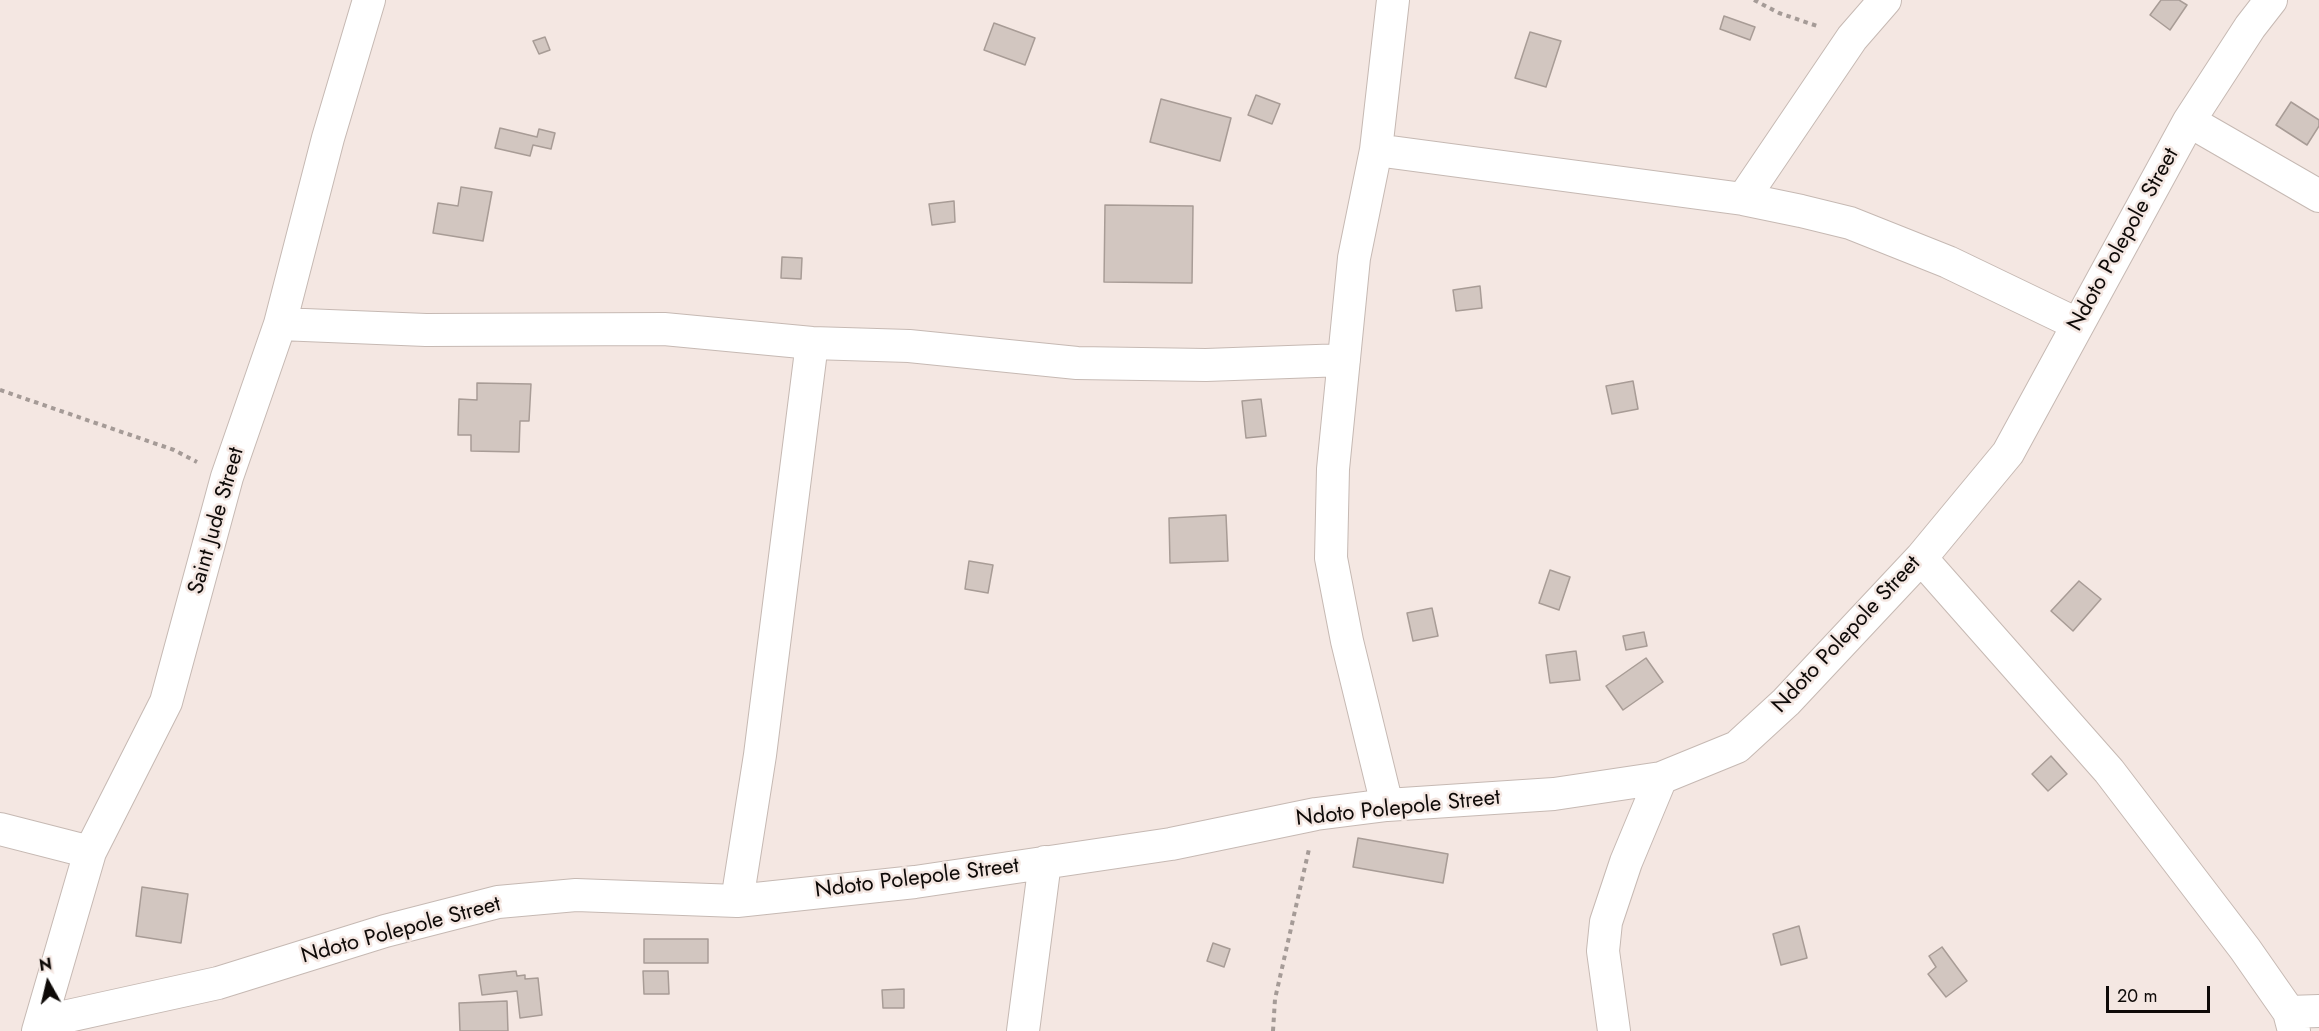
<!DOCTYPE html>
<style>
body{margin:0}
#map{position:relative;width:2319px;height:1031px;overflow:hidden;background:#f4e7e2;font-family:Jost,sans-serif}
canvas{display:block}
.north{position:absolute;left:18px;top:953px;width:60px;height:60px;-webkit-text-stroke:4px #f4e7e2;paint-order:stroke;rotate:352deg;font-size:16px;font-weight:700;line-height:24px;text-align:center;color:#0e0a08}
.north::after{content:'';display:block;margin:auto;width:21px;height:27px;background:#0e0a08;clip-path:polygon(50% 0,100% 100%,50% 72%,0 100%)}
.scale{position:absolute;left:2106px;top:986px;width:104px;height:27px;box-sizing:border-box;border:3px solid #0e0a08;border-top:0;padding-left:8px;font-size:18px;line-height:21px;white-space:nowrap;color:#0e0a08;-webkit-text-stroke:4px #f4e7e2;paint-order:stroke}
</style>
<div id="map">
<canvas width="2319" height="1031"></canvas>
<div class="north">N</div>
<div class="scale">20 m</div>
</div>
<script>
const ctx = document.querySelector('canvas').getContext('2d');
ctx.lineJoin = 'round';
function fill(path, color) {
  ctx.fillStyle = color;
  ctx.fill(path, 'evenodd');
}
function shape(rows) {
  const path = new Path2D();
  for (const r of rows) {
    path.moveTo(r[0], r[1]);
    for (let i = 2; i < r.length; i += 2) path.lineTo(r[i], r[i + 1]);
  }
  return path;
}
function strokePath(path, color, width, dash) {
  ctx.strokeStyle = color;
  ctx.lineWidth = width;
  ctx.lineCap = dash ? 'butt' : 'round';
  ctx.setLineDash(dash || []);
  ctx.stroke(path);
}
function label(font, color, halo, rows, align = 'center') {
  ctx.font = font + ' Jost,sans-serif';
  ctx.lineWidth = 5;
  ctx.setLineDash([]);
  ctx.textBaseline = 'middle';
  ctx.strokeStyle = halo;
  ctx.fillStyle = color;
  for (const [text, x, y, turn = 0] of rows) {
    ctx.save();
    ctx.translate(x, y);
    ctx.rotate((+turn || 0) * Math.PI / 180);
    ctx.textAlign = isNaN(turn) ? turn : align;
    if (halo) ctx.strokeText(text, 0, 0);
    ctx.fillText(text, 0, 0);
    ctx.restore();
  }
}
const building = shape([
 [2161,0,2179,0,2187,5,2170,30,2150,15,2161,0],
 [1724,16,1755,27,1750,40,1720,29,1724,16],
 [994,23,1035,38,1025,65,984,50,994,23],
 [1530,32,1561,41,1546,87,1515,78,1530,32],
 [545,37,550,50,539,54,533,41,545,37],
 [1256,95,1280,104,1272,124,1248,115,1256,95],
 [1161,99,1231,118,1220,161,1150,142,1161,99],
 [2291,102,2319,120,2319,126,2307,145,2276,125,2291,102],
 [500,128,537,137,539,129,555,133,551,149,533,145,530,156,495,148,500,128],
 [461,187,492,192,483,241,433,233,438,203,458,206,461,187],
 [954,201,955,222,932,225,929,204,954,201],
 [1105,205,1193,206,1192,283,1104,282,1105,205],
 [782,257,802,258,801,279,781,278,782,257],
 [1480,286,1482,308,1456,311,1453,290,1480,286],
 [1633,381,1638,409,1612,414,1606,386,1633,381],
 [477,383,531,384,529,421,520,421,519,452,471,451,471,435,458,435,459,399,477,400,477,383],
 [1261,399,1266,436,1246,438,1242,401,1261,399],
 [1226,515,1228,561,1170,563,1169,518,1226,515],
 [969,561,993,565,988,593,965,589,969,561],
 [1550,570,1570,577,1559,610,1539,603,1550,570],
 [2079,581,2101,599,2073,631,2051,611,2079,581],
 [1432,608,1438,636,1413,641,1407,613,1432,608],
 [1644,632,1647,646,1626,650,1623,636,1644,632],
 [1576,651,1580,680,1550,683,1546,655,1576,651],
 [1646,658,1663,682,1623,710,1606,686,1646,658],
 [2051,756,2067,774,2048,791,2032,774,2051,756],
 [1358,838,1448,854,1443,883,1353,867,1358,838],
 [142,887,188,894,181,943,136,936,142,887],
 [1799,926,1807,958,1781,965,1773,934,1799,926],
 [644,939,708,939,708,963,644,963,644,939],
 [1213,943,1230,949,1224,967,1207,961,1213,943],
 [1942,947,1967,981,1946,997,1928,974,1936,967,1929,956,1942,947],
 [516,971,517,976,525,975,525,979,538,978,542,1015,520,1018,517,991,482,995,479,975,516,971],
 [643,971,668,971,669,994,644,994,643,971],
 [904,989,904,1008,883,1008,882,990,904,989],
 [507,1001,508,1031,460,1031,459,1003,507,1001]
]);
const path = shape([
 [1754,0,1779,13,1820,27],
 [0,390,174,450,197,462],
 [1273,1031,1275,999,1309,849]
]);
const street = shape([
 [2189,121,2319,196],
 [1376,150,1743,199,1801,211,1850,223,1948,262,2077,324],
 [1743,199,1852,38,1885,0],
 [280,324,426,330,664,329,812,343,909,346,1077,363,1206,365,1344,360],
 [1921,558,2109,771,2245,949,2289,1012,2294,1031],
 [1387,805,1347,641,1331,558,1333,469,1354,258,1376,150,1393,0],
 [0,829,90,852],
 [737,901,760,755,812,343],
 [2289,1012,2319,1011],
 [41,1022,218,983,385,931,498,902,576,895,737,901,915,882,1171,844,1316,814,1387,805,1554,794,1661,778,1737,747,1786,702,1921,558,2008,453,2189,121,2250,27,2271,0],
 [38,1031,90,852,166,702,227,477,280,324,328,138,369,0],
 [1023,1031,1045,862],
 [1614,1031,1603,951,1606,922,1626,862,1661,778]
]);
const streetNames = [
 ["Ndoto Polepole Street",2124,240,-61],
 ["Saint Jude Street",217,521,-74],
 ["Ndoto Polepole Street",1847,635,-47],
 ["Ndoto Polepole Street",1398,809,-6],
 ["Ndoto Polepole Street",917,879,-7],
 ["Ndoto Polepole Street",401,931,-15]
];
fill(building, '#d2c6c0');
strokePath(building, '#a89c96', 1.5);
strokePath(street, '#c6b9b3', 34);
strokePath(path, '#a59b97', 4, [4.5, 4.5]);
strokePath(street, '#fff', 32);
label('22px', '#0e0a08', '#f4e7e2', streetNames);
</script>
